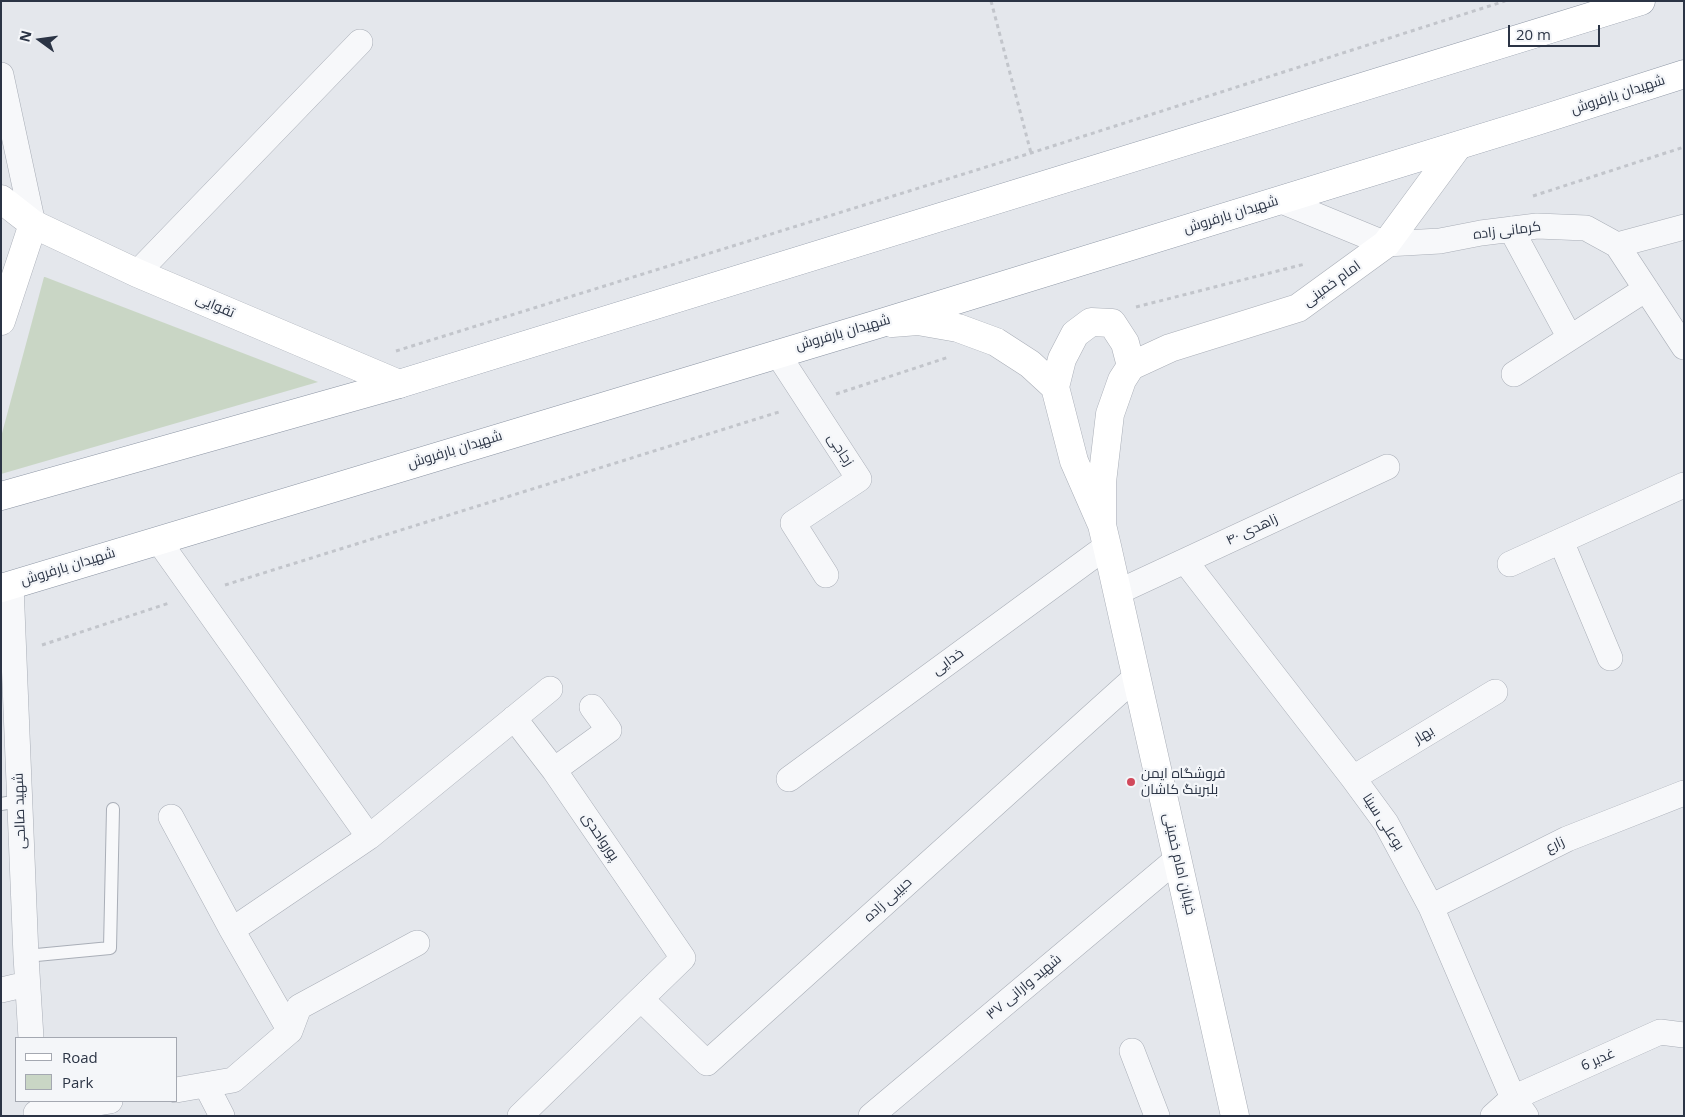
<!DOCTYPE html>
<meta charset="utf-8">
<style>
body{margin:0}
#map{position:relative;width:1685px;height:1117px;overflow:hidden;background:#e4e7ec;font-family:"Open Sans",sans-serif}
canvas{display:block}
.frame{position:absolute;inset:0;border:2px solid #2b3445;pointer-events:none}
.legend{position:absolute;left:15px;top:1037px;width:162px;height:65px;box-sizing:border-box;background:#f4f6f9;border:1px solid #a4a8b1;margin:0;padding:6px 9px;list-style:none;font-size:15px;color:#2b3445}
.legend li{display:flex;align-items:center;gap:10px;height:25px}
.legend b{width:25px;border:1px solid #a4a8b1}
.north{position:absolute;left:15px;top:15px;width:50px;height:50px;-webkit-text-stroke:4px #f4f6f9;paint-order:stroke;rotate:284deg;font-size:14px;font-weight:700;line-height:20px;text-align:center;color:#2b3445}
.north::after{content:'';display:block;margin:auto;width:18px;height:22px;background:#2b3445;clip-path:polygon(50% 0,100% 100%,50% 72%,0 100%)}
.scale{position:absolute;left:1508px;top:25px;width:92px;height:22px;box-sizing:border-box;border:2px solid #2b3445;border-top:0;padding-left:6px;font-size:15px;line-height:18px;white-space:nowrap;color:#2b3445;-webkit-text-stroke:4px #f4f6f9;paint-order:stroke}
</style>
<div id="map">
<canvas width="1685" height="1117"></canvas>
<div class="frame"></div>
<ul class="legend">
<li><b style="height:6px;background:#fff"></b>Road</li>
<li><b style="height:14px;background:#c9d6c5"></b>Park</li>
</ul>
<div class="north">N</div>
<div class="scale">20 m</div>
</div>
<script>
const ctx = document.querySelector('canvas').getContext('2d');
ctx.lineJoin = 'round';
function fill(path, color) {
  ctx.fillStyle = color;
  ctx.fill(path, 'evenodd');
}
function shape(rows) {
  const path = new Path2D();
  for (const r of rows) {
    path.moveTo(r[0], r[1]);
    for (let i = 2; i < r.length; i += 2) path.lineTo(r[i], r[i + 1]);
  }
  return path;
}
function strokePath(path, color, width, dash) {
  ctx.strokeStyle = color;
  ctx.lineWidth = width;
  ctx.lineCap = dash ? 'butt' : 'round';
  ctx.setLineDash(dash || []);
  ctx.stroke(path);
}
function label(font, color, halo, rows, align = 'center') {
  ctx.font = font + ' "Open Sans",Cairo,sans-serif';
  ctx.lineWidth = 4.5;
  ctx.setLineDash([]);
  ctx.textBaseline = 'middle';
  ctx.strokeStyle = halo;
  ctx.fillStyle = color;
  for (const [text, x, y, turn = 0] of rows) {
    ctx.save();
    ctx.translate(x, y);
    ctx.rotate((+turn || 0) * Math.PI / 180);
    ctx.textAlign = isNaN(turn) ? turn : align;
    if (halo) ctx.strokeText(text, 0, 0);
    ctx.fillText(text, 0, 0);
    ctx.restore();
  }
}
const green = shape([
 [44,277,45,277,318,382,1,474,1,437]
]);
const path = shape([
 [991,1,1031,153],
 [1533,196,1684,147],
 [1136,307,1305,264],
 [396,351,1031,153,1505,1],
 [836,394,949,357],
 [225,585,782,411],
 [42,645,169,603]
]);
const lane = shape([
 [1,804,19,801],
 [26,956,110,948,113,809]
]);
const street = shape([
 [1,75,33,224],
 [1279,200,1386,244,1440,241,1481,233,1537,226,1586,228,1617,245,1684,347],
 [1511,229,1570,338],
 [1617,245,1684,227],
 [137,273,360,42],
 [777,353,859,479,793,523,826,575],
 [1514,374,1646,289],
 [158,540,369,837,550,689],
 [1561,541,1610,658],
 [1185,561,1353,778,1386,823,1431,907,1513,1098,1526,1116],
 [1510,564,1684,485],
 [11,585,26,956,31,1038],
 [1118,592,1387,467],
 [514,718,554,770,683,958,520,1116],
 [554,770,609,730,592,707],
 [1353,778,1495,692],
 [789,779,1107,546],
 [171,817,232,930],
 [1431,907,1567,839,1684,793],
 [1,990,27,984],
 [641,999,707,1063,1137,676],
 [290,1031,232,930,369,837],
 [1132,1051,1157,1116],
 [206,1085,222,1116],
 [176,1090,233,1080,290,1031,299,1007,417,943],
 [36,1113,110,1101],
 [871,1116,1177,859],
 [1493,1116,1513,1098,1660,1032,1684,1035]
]);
const secondary = shape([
 [1,199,33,224,137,273,399,384],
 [1,321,33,224],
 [892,323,918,321,958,328,996,342,1030,364,1055,387],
 [1131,366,1170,348,1298,308,1386,244,1458,146],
 [1102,525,1102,482,1110,414,1122,380,1131,366,1125,343,1112,323,1091,322,1075,334,1062,359,1055,387,1074,461,1102,525,1107,546,1235,1116]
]);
const highway = shape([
 [1,496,399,384,1641,1],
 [1,588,878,324,1537,121,1684,74]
]);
const markers = [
 [1131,782,5,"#d1495b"]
];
const streetNames = [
 ["شهیدان بارفروش",1618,95,-18],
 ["شهیدان بارفروش",1231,215,-17],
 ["کرمانی زاده",1507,231,-7],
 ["امام خمینی",1332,284,-36],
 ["تقوایی",215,306,23],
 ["شهیدان بارفروش",843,333,-16],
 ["شهیدان بارفروش",455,450,-17],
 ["زجاجی",840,450,57],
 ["زاهدی ۴۰",1252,530,-25],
 ["شهیدان بارفروش",68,567,-17],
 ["خدایی",948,662,-36],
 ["بهار",1424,735,-31],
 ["شهید صالحی",20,811,-92],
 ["بوعلی سینا",1383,822,57],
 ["پورواحدی",600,837,56],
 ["زارع",1555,845,-25],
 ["خیابان امام خمینی",1179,864,77],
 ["حبیبی زاده",888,900,-42],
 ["شهید وارانی ۳۷",1024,987,-40],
 ["غدیر 6",1598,1060,-24]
];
const poiNames = [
 ["فروشگاه ایمن",1141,774],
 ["بلبرینگ کاشان",1141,790]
];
fill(green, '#c9d6c5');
strokePath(lane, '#a9aeb7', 14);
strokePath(street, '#a9aeb7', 26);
strokePath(secondary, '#a9aeb7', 29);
strokePath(highway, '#8b94a3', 29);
strokePath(path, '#c2c5cb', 3, [4, 4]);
strokePath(lane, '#f7f8fa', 12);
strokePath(street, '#f7f8fa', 25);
strokePath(secondary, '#fff', 28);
strokePath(highway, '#fff', 28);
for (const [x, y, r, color] of markers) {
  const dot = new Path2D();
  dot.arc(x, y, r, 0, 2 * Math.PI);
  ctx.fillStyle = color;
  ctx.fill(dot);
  strokePath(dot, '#f4f6f9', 2);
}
label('14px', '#2b3445', '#f4f6f9', streetNames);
label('14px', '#2b3445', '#f4f6f9', poiNames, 'left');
</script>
